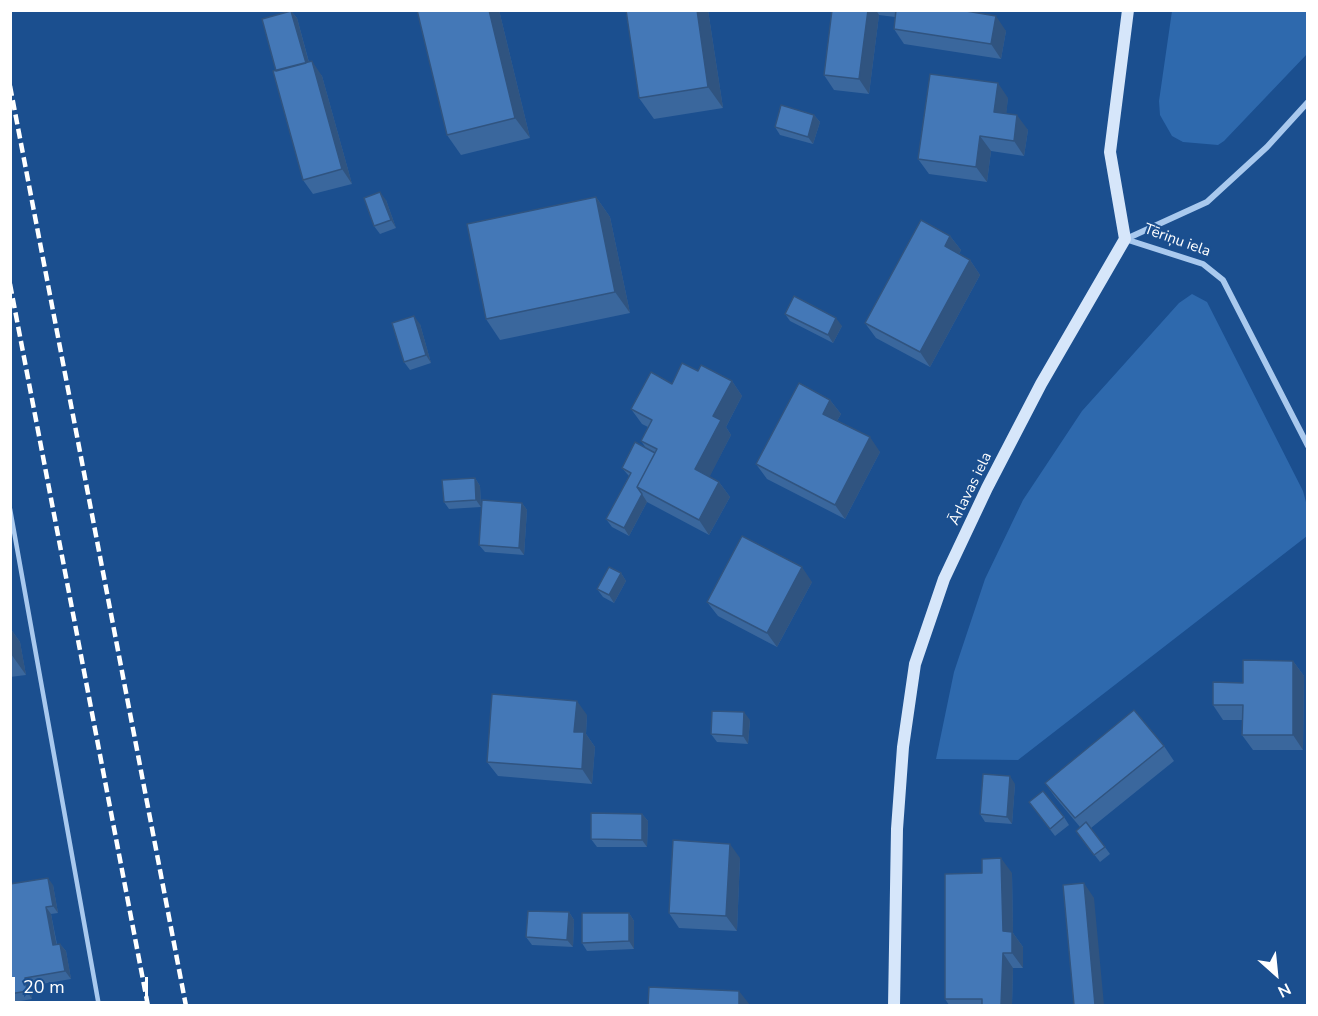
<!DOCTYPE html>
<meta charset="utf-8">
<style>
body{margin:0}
#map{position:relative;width:1318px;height:1016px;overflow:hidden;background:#1b4f8f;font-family:"Nunito Sans",sans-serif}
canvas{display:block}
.frame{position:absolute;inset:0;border:12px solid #fff;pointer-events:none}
.north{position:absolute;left:1246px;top:944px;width:60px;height:60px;-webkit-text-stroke:4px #1b4f8f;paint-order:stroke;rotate:153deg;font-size:16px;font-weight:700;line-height:24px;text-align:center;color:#fff}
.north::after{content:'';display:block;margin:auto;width:21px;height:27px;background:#fff;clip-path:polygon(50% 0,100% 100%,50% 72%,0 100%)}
.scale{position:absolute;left:12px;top:977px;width:136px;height:27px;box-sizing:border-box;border:3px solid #fff;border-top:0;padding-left:8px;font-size:18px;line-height:21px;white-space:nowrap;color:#fff;-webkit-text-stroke:4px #1b4f8f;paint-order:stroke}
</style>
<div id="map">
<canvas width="1318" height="1016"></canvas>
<div class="frame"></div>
<div class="north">N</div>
<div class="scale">20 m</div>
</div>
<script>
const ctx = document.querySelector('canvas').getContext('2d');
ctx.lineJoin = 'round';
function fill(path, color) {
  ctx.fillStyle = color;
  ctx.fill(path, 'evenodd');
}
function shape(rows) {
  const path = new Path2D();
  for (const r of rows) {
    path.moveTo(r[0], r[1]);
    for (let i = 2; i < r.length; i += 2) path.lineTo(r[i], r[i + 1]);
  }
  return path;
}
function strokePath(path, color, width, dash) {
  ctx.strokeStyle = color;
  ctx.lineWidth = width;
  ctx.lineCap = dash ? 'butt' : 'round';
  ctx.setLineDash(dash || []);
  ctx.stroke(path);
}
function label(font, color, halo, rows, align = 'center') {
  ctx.font = font + ' "Nunito Sans",sans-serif';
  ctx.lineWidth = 4.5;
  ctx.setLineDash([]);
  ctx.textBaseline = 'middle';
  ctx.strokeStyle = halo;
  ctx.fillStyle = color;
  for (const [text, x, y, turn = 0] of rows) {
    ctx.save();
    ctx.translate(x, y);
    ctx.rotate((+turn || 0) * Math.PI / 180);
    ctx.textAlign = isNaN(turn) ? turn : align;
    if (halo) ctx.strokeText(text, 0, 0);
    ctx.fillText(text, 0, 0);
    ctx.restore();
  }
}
const green = shape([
 [1172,11,1307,11,1307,54,1224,141,1218,145,1183,142,1172,136,1160,115,1159,101],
 [1192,294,1207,302,1303,491,1307,506,1307,536,1018,760,936,759,954,672,985,579,1023,500,1082,411,1179,303]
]);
const lane = shape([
 [10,509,99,1006]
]);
const street = shape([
 [1125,239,1203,264,1223,280,1308,446],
 [1126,239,1207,202,1267,147,1308,102]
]);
const secondary = shape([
 [894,1006,897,829,903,747,915,664,944,579,987,488,1041,384,1125,239,1110,152,1128,10]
]);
const rail = shape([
 [10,86,186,1006],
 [10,284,148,1006]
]);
const wall = shape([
 [417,10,499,10,530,138,461,155,447,135],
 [626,10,708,10,723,108,654,119,639,98],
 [832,10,960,10,1006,31,1001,59,904,44,894,29,895,17,879,15,869,94,834,90,824,75],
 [291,11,297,18,309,62,322,76,352,184,313,194,303,180,276,71],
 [1008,98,1006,113,1028,130,1024,156,991,151,987,182,929,174,918,159],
 [814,115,820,122,813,144,780,135,775,127],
 [596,197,610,217,630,313,500,340,486,319],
 [386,200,396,228,380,234,374,226],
 [950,236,961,250,959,254,970,260,980,275,930,367,876,338,865,323],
 [785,314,842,326,833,343,790,321],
 [420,324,431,363,410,370,404,362],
 [698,371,732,381,742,396,726,427,731,435,709,477,719,482,730,497,709,535,647,502,629,536,612,527,606,519,629,476,622,468,646,448,641,441,648,427,642,424,631,409,672,384],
 [830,400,841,414,837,421,880,452,845,519,767,479,756,464],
 [475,478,480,486,481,507,449,509,444,502],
 [522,503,527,510,524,555,485,552,479,545],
 [621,573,626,581,614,603,603,597,597,589],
 [812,582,777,647,718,616,707,602],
 [10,628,20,642,26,675,10,677],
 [1293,661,1304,676,1303,750,1253,750,1242,735,1243,720,1223,720,1213,705,1243,683],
 [587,715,586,734,595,747,592,784,498,776,487,762],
 [750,720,748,744,717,742,711,734],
 [1164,746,1174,761,1091,828,1110,854,1100,862,1076,831,1080,827,1055,797,1045,783],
 [1015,784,1012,824,985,822,980,814],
 [1035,810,1064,817,1069,825,1055,836],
 [642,814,648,821,647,847,597,847,591,839],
 [740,858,737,931,679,928,669,913],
 [1012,873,1013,933,1023,947,1023,968,1013,968,1012,1005,949,1005,945,999],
 [10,880,11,884,53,885,58,913,51,914,57,944,60,944,66,951,71,979,30,986,32,999,10,1003],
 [569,912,574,920,573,947,532,945,526,937],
 [629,913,634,921,634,949,587,951,582,943]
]);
const shadedWall = shape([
 [489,10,499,10,530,138,515,118],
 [697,10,708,10,723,108,708,87],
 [868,10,876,10,879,15,869,94,859,79],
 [291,11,297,18,313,78,308,70],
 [996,16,1006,31,1001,59,991,44],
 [312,61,322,76,352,184,342,169],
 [998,83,1008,98,1005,127,994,112],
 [814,115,820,122,813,144,808,137],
 [1017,115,1028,130,1024,156,1014,141],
 [980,136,991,151,987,182,976,167],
 [380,192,386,200,396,228,391,220],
 [596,197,610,217,630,313,615,292],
 [950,236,961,250,955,261,945,246],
 [970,260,980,275,930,367,920,352],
 [414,316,420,324,431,363,426,355],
 [836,318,842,326,833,343,828,335],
 [732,381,742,396,726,427,731,435,706,484,695,469,713,416],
 [830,400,841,414,833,428,823,414],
 [870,437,880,452,845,519,835,505],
 [475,478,480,486,481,507,476,500],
 [719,482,730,497,709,535,699,520],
 [642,494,647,502,629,536,624,528],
 [522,503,527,510,524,555,519,548],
 [802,567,812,582,777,647,767,633],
 [621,573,626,581,614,603,609,595],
 [10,628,20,642,26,675,11,654,10,649],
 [1293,661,1304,676,1303,750,1293,735],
 [577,701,587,715,586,734,595,747,592,784,582,769,574,732],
 [744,712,750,720,748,744,743,736],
 [1010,776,1015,784,1012,824,1007,817],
 [642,814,648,821,647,847,642,840],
 [730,844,740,858,737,931,726,916],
 [1001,858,1012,873,1013,933,1023,947,1023,968,1012,953,1003,931],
 [48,878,53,885,58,913,53,906],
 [1084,883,1094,898,1104,1005,1095,1005],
 [46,907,51,914,58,953,53,945],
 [569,912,574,920,573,947,567,940],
 [629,913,634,921,634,949,629,941],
 [60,944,66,951,71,979,65,971],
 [1003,953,1013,968,1012,1005,1001,1005],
 [25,978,30,986,32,999,27,991],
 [739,991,750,1005,739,1005]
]);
const building = shape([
 [417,10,489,10,515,118,447,135,417,10],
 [626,10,697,10,708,87,639,98,626,10],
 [832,10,868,10,859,79,824,75,832,10],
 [896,10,960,10,996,16,991,44,894,29,896,10],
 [291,11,306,63,276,71,262,19,291,11],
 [312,61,342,169,303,180,273,71,312,61],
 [930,74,998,83,994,112,1017,115,1014,141,980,136,976,167,918,159,930,74],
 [781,105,814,115,808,137,775,127,781,105],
 [380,192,391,220,374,226,364,198,380,192],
 [596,197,615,292,486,319,467,224,596,197],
 [921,220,950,236,945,246,970,260,920,352,865,323,921,220],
 [794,296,836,318,828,335,785,314,794,296],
 [414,316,426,355,404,362,392,323,414,316],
 [682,363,698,371,701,365,732,381,713,416,721,420,695,469,719,482,699,520,637,487,657,449,641,441,652,420,631,409,651,372,672,384,682,363],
 [799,383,830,400,823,414,870,437,835,505,756,464,799,383],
 [635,442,655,453,637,487,642,494,624,528,606,519,631,473,622,468,635,442],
 [475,478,476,500,444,502,442,480,475,478],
 [482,500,522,503,519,548,479,545,482,500],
 [742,536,802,567,767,633,707,602,742,536],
 [609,567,621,573,609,595,597,589,609,567],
 [1243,660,1293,661,1293,735,1242,735,1243,705,1213,705,1213,682,1243,683,1243,660],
 [492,694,577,701,574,732,584,732,582,769,487,762,492,694],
 [1134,710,1164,746,1075,818,1045,783,1134,710],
 [712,711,744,712,743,736,711,734,712,711],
 [983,774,1010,776,1007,817,980,814,983,774],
 [1043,791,1064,817,1050,829,1029,802,1043,791],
 [591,813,642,814,642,840,591,839,591,813],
 [1086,822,1105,847,1094,855,1076,831,1086,822],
 [673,840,730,844,726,916,669,913,673,840],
 [1001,858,1003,931,1012,932,1012,953,1003,953,1001,1005,982,1005,982,999,945,999,945,874,982,873,982,859,1001,858],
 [48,878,53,906,46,907,53,945,60,944,65,971,25,978,27,991,10,994,10,884,48,878],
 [1084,883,1095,1005,1074,1005,1063,885,1084,883],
 [528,911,569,912,567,940,526,937,528,911],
 [582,913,629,913,629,941,582,943,582,913],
 [649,987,739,991,739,1005,648,1005,649,987]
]);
const streetNames = [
 ["Tēriņu iela",1177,241,20],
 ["Ārlavas iela",971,489,-64]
];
fill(green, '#2e69ad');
strokePath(lane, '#a9c9ee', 4.5);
strokePath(street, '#a9c9ee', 6);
strokePath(secondary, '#d6e6fa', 12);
strokePath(rail, '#fff', 4.5, [10, 4.5]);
fill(wall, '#3a679d');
fill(shadedWall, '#305480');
fill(building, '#4478b7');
strokePath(building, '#305480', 1.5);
label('15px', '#fff', '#1b4f8f', streetNames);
</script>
